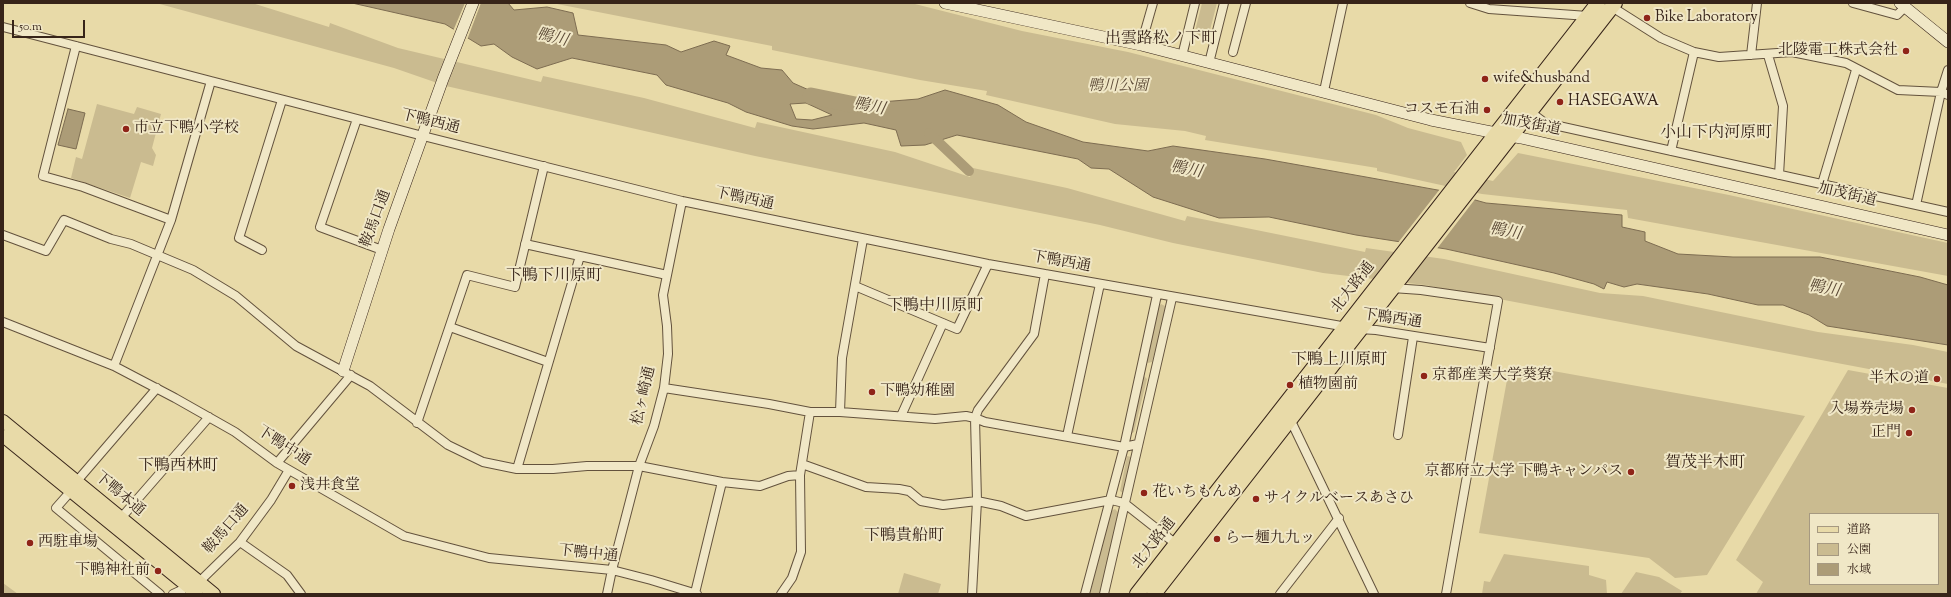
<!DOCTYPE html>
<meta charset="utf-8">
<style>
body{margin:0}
#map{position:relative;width:1951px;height:597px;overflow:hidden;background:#e8daa8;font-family:"Sorts Mill Goudy","Noto Serif JP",serif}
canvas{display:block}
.frame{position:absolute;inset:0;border:4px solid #372419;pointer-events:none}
.legend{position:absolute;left:1809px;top:513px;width:130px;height:72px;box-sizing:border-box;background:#f0e7c6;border:1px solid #a69981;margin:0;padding:5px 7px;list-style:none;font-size:12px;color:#372419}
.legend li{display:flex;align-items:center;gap:8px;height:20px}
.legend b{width:20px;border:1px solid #a69981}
.scale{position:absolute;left:12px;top:20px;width:73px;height:18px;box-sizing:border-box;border:2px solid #372419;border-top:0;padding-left:5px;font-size:12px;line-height:14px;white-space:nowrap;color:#372419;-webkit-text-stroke:3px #f0e7c6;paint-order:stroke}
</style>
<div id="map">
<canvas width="1951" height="597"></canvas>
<div class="frame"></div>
<ul class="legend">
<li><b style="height:5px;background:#e8daa8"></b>道路</li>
<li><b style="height:11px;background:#cabb90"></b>公園</li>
<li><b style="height:11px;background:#ac9c77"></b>水域</li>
</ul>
<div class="scale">50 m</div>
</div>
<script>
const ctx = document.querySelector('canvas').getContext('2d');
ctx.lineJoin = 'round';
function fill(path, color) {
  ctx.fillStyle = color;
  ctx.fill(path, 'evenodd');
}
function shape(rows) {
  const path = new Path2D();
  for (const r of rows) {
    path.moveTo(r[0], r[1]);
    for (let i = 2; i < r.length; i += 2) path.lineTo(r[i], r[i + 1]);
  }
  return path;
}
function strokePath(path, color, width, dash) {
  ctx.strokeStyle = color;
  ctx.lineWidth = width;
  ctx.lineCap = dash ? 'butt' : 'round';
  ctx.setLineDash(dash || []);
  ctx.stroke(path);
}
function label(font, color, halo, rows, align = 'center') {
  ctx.font = font + ' "Sorts Mill Goudy","Noto Serif JP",serif';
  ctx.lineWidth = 4;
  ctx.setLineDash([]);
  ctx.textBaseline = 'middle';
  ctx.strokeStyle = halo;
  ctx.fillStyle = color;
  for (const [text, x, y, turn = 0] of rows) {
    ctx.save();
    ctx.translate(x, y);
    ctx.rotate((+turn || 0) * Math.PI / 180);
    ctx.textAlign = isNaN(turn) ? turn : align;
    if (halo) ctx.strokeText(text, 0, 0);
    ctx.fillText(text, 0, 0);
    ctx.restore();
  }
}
const green = shape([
 [156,3,252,3,329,27,330,23,398,48,541,82,543,76,644,98,755,128,757,122,895,152,970,177,973,168,1067,188,1185,221,1187,216,1365,252,1366,248,1444,259,1600,293,1643,296,1818,332,1913,345,1948,352,1948,384,1425,285,1323,273,1173,243,1100,225,755,156,446,86,394,68],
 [557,3,911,3,1022,31,1128,52,1376,115,1408,128,1461,142,1467,155,1454,172,1493,181,1518,153,1729,195,1948,243,1948,276,1628,218,1627,210,1482,194,1377,171,1377,168,1205,140,1206,136,1185,131,1115,124,986,95,987,91,920,80,772,50,772,46,557,4],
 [1202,3,1217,3,1208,38,1194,35],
 [97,104,134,114,137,107,161,114,152,148,156,155,153,166,141,162,130,198,71,178,76,157,82,159],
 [1161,304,1167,307,1152,362,1148,363,1145,360,1159,306],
 [1525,366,1805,416,1707,575,1675,578,1649,558,1479,533,1509,369],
 [1848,370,1948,388,1948,594,1756,594,1763,582,1736,560],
 [1810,514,1938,514,1938,584,1810,584],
 [1143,375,1147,379,1134,432,1131,434,1130,434],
 [1127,456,1131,457,1123,493,1120,491],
 [1115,509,1120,514,1099,594,1090,594,1111,511],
 [1504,554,1589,566,1589,575,1606,580,1607,594,1482,594,1484,581,1490,582],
 [1636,572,1659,577,1682,591,1680,594,1621,594],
 [904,573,941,584,938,594,898,594],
 [3,583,18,594,3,594]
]);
const water = shape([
 [352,3,508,3,514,10,547,7,573,13,578,35,666,45,681,52,714,41,730,46,726,55,761,68,782,70,793,83,843,105,918,99,945,90,998,105,1026,122,1083,142,1148,151,1173,146,1265,159,1366,177,1443,191,1486,203,1622,215,1622,227,1645,232,1645,241,1678,254,1733,257,1820,257,1920,277,1948,285,1948,345,1827,326,1809,315,1783,305,1758,305,1708,294,1637,284,1624,287,1607,282,1604,289,1594,284,1554,273,1446,249,1356,235,1269,217,1219,218,1153,197,1109,169,1091,168,1078,159,957,135,925,145,901,146,896,130,864,123,813,129,792,126,746,112,728,103,666,85,657,75,572,58,537,69,512,57,494,44,481,46,445,24,352,3],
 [806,103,832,115,812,120,796,119,790,104,806,103],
 [68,109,85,113,76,149,58,145,68,109]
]);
const pier = shape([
 [465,3,481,3,467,40,453,31],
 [1440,189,1476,198,1436,250,1397,244]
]);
const canal = shape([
 [929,133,969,171]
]);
const river = shape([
 [811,96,875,109]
]);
const street = shape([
 [1470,3,1489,9,1588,16],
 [1853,3,1897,15,1905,7],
 [1612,7,1661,38,1694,52,1719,57,1792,52,1846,63,1898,90,1941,92,1948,70],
 [3,27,423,136,682,201,988,264,1347,327],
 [1141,45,1153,3],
 [76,46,43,176,83,187,171,220],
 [1233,52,1246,3],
 [1751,55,1757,3],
 [1768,55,1783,106,1779,175],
 [1182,56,1195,3],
 [1209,63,1224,3],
 [1324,91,1343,3],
 [1529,111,1545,123,1948,212],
 [357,119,320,227,382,250],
 [1671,151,1694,52],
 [1822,184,1856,70],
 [1916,205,1941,92,1948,95],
 [3,235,46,251,64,220,111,239,131,244,193,270,236,296,296,346,370,386,448,445,483,462,517,469,553,469,587,466,639,466,722,482,760,486,788,476,800,475],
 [525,244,667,275],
 [262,250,239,238,282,100],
 [1045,274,1034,334,978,410,975,418,985,422,1124,447,1138,444],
 [855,286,957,329,988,264],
 [1392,288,1421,290,1498,301,1446,594],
 [3,322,114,366,175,398,235,432,277,463,404,536,489,558,612,570,651,580,697,594],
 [450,327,548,362],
 [1358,329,1376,330,1490,348],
 [114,366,171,220,211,81],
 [664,388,769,404,810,412,840,412,935,419,966,416,975,418,977,501,972,594],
 [840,412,842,358,863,239],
 [901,416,943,323],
 [1290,419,1374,594],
 [417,423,467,275,515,287,544,166],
 [1398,435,1413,337],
 [1067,436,1100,284],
 [277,463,351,375],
 [802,464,866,487,899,489,909,491,921,501,943,505,977,501,1001,506,1026,516,1111,500,1124,503,1176,544],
 [517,469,580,256],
 [77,481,157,388],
 [71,491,56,508,160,594],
 [121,518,209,417],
 [240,542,287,575,301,594],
 [695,593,722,482],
 [173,594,199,582,240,542,271,500,289,470],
 [607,594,612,570,639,466,654,426,664,388,668,354,667,326,663,295,682,201],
 [781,594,792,578,801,552,800,475,810,412],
 [1085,594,1124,447,1157,295],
 [1104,594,1172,298],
 [1280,594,1339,518]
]);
const secondary = shape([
 [945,3,1141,45,1431,120,1521,138,1948,235],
 [1900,3,1948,42],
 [343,371,389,229,443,79,473,3]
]);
const primary = shape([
 [3,421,214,594],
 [3,436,197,594]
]);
const highway = shape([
 [1137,594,1598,3],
 [1154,594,1615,3]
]);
const markers = [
 [1647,18,4,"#8f2418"],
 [1906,51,4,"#8f2418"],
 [1485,79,4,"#8f2418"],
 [1560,102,4,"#8f2418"],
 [1487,110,4,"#8f2418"],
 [126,129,4,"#8f2418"],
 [1424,376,4,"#8f2418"],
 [1937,379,4,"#8f2418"],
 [1290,385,4,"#8f2418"],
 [872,392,4,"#8f2418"],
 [1912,410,4,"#8f2418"],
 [1909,433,4,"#8f2418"],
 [1631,472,4,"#8f2418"],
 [292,486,4,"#8f2418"],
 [1144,493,4,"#8f2418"],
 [1256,499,4,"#8f2418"],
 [1217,539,4,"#8f2418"],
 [30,543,4,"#8f2418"],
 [158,571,4,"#8f2418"]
];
const poiNames = [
 ["Bike Laboratory",1655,18],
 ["北陵電工株式会社",1898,51,"right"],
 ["wife&husband",1493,79],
 ["HASEGAWA",1568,102],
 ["コスモ石油",1479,110,"right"],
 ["市立下鴨小学校",134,129],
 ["京都産業大学葵寮",1432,376],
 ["半木の道",1929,379,"right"],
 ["植物園前",1298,385],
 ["下鴨幼稚園",880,392],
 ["入場券売場",1904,410,"right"],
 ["正門",1901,433,"right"],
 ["京都府立大学 下鴨キャンパス",1623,472,"right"],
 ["浅井食堂",300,486],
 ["花いちもんめ",1152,493],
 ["サイクルベースあさひ",1264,499],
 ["らー麺九九ッ",1225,539],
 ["西駐車場",38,543],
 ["下鴨神社前",150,571,"right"]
];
const parkNames = [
 ["鴨川公園",1118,87]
];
const streetNames = [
 ["下鴨西通",430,123,14],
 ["加茂街道",1531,126,11],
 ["加茂街道",1847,196,13],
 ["下鴨西通",744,200,12],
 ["鞍馬口通",377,219,-70],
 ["下鴨西通",1061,263,10],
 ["北大路通",1354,288,-52],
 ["下鴨西通",1392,320,8],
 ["松ヶ崎通",645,396,-77],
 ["下鴨中通",283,447,33],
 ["下鴨本通",119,495,40],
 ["鞍馬口通",227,530,-49],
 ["北大路通",1155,544,-52],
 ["下鴨中通",588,555,6]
];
const waterNames = [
 ["鴨川",552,39,14],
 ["鴨川",869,108,11],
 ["鴨川",1186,171,11],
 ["鴨川",1505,233,10],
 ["鴨川",1824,290,10]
];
const neighbourhoodNames = [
 ["出雲路松ノ下町",1161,40],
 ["小山下内河原町",1716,134],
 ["下鴨下川原町",554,277],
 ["下鴨中川原町",935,307],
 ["下鴨上川原町",1339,361],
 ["賀茂半木町",1705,464],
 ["下鴨西林町",178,467],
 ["下鴨貴船町",904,537]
];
fill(green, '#cabb90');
fill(water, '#ac9c77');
strokePath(water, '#7d6c51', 1);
fill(pier, '#e8daa8');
strokePath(canal, '#ac9c77', 10);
strokePath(river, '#ac9c77', 17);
strokePath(street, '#63523d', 10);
strokePath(secondary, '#372419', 12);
strokePath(primary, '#372419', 14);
strokePath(highway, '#372419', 16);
strokePath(street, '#f0e7c6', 8);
strokePath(secondary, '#f0e7c6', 11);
strokePath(primary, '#e8daa8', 12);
strokePath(highway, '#e8daa8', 14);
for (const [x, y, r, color] of markers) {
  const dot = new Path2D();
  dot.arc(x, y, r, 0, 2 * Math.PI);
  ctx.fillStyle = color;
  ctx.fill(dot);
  strokePath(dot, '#f0e7c6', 1.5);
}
label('15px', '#372419', '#f0e7c6', poiNames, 'left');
label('italic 15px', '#5c4a37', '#f0e7c6', parkNames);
label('15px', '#372419', '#f0e7c6', streetNames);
label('italic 16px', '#5a4835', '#f0e7c6', waterNames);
label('16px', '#372419', '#f0e7c6', neighbourhoodNames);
</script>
